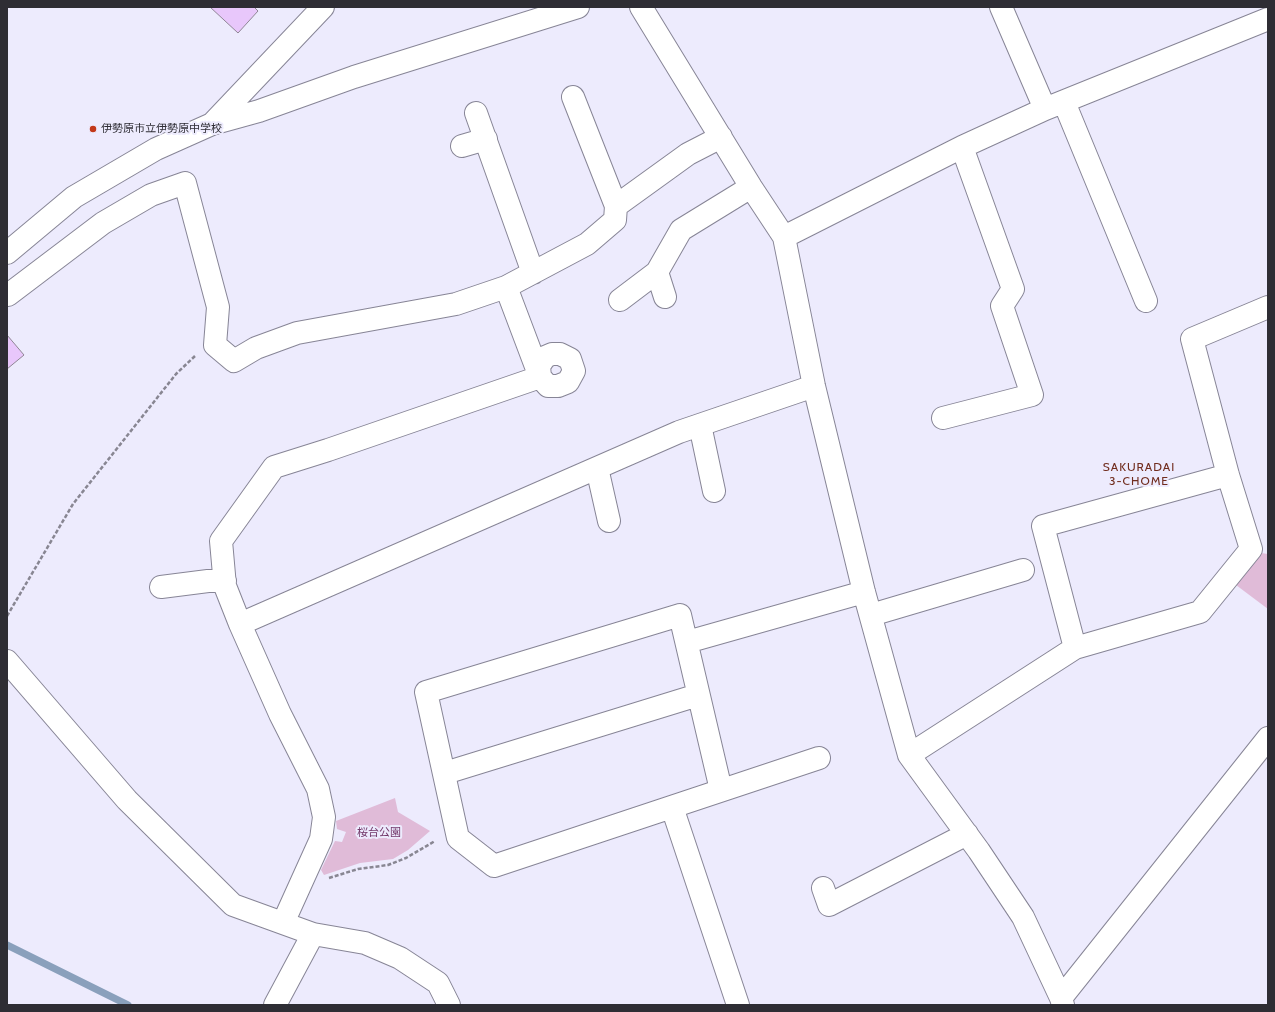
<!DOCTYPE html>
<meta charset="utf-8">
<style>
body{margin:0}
#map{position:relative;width:1275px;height:1012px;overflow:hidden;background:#edebfd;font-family:Cabin,sans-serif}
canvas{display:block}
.frame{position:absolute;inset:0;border:8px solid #2e2d34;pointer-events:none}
</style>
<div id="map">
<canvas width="1275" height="1012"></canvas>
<div class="frame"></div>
</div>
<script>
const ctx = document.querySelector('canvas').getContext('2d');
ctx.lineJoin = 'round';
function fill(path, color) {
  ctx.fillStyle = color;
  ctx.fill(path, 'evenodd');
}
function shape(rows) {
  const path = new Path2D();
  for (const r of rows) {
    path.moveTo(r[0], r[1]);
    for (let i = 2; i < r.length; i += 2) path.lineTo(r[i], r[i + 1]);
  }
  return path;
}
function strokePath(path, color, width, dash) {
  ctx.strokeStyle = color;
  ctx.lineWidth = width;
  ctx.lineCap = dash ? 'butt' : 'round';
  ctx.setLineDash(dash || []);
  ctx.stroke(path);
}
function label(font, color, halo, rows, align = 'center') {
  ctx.font = font + ' Cabin,"Noto Sans JP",sans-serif';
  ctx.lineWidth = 4;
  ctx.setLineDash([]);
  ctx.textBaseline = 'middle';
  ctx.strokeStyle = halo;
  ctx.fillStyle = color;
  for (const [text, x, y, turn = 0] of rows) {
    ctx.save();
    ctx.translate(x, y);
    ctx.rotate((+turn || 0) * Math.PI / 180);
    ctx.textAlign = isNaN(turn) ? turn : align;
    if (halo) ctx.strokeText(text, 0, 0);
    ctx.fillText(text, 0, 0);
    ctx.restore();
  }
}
const green = shape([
 [1261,553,1268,554,1268,609,1236,585],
 [395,798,398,812,430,831,408,850,393,859,360,863,324,875,321,870,335,841,342,842,346,832,337,829,336,821]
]);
const stream = shape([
 [7,945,128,1005]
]);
const building = shape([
 [210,7,254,7,258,11,238,33,210,7],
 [7,335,24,355,7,369,7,335]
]);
const path = shape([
 [7,616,73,504,176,374,195,356],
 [329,878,358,869,388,865,406,858,435,841]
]);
const minor = shape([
 [641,7,751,187,784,237,814,386,864,592,909,755,979,851,1023,917,1061,998,1063,1005],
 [1001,7,1045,109],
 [573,97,616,206],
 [1064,102,1146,301],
 [476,113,533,273],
 [212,124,323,7],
 [462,146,486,139],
 [784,237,962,147,1045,109,1268,19],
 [7,253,74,197,156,149,212,124,259,111,354,77,578,7],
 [657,272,665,297],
 [7,294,8,295,103,223,151,195,185,183,218,307,215,345,234,361,256,348,297,333,456,304,506,287],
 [620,300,657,272,681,230,751,187],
 [943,418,1032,395,1002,306,1013,289,962,147],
 [700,425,714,491],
 [597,468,609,521],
 [161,587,208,581,225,581],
 [871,615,1023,570],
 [240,624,225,586,221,541,274,467,328,450,540,377,548,386,558,386,568,382,574,371,570,359,560,354,552,354,545,357,539,366,540,377,506,287,587,244,615,220,616,206,688,154,721,137],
 [687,642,864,592],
 [1075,648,1043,526,1228,475],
 [7,661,127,800,233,905,313,934,365,943,400,958,438,983,449,1005],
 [909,755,1075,648,1200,612,1251,549,1228,475,1192,339,1268,307],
 [445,773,698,695],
 [721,790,680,615,426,692,458,838,494,866,819,758],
 [672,807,738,1005],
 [823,888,829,905,967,834],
 [283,923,321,839,324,817,318,789,280,714,240,624,679,432,814,386],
 [1061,998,1268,738],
 [275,1005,313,934]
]);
const markers = [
 [93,129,4,"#c23819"]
];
const poiNames = [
 ["伊勢原市立伊勢原中学校",101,129]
];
const parkNames = [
 ["桜台公園",379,833]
];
const neighbourhoodNames = [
 ["SAKURADAI",1139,467],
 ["3-CHOME",1139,481]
];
fill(green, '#e0bbd8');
strokePath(stream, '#8aa0bc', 7);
fill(building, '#e8c7fb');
strokePath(building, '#8f8595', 1);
strokePath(minor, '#878596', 24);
strokePath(path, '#888692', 2.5, [4, 2]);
strokePath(minor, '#fff', 22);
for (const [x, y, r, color] of markers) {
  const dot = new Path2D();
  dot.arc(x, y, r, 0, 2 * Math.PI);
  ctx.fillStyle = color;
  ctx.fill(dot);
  strokePath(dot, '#edebfd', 1.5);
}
label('11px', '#2e2d34', '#edebfd', poiNames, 'left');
label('11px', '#723769', '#edebfd', parkNames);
ctx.letterSpacing = '1px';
label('12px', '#712d1e', '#edebfd', neighbourhoodNames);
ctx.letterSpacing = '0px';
</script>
